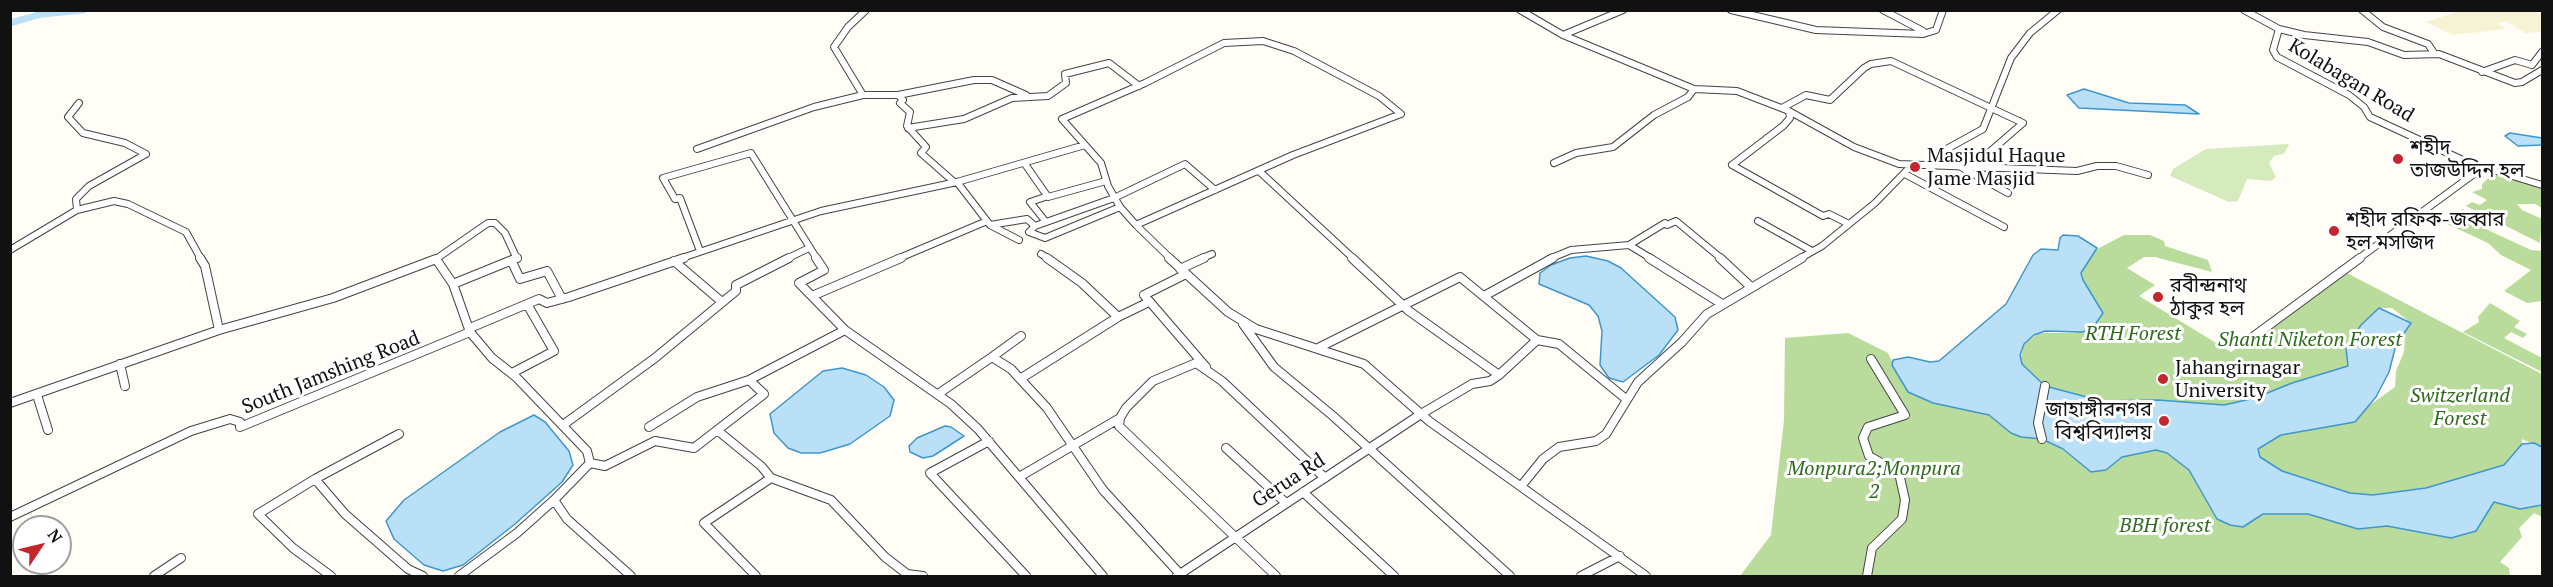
<!DOCTYPE html>
<meta charset="utf-8">
<style>
body{margin:0}
#map{position:relative;width:2553px;height:587px;overflow:hidden;background:#fffdf5;font-family:"PT Serif",serif}
canvas{display:block}
.frame{position:absolute;inset:0;border:12px solid #111;pointer-events:none}
.north{position:absolute;left:12px;top:515px;width:60px;height:60px;box-sizing:border-box;background:#fff;border:2px solid #a0a0a0;border-radius:50%;rotate:55deg;font-size:16px;font-weight:700;line-height:24px;text-align:center;color:#111}
.north::after{content:'';display:block;margin:auto;width:21px;height:27px;background:#c4262e;clip-path:polygon(50% 0,100% 100%,50% 72%,0 100%)}
</style>
<div id="map">
<canvas width="2553" height="587"></canvas>
<div class="frame"></div>
<div class="north">N</div>
</div>
<script>
const ctx = document.querySelector('canvas').getContext('2d');
ctx.lineJoin = 'round';
function fill(path, color) {
  ctx.fillStyle = color;
  ctx.fill(path, 'evenodd');
}
function shape(rows) {
  const path = new Path2D();
  for (const r of rows) {
    path.moveTo(r[0], r[1]);
    for (let i = 2; i < r.length; i += 2) path.lineTo(r[i], r[i + 1]);
  }
  return path;
}
function strokePath(path, color, width, dash) {
  ctx.strokeStyle = color;
  ctx.lineWidth = width;
  ctx.lineCap = dash ? 'butt' : 'round';
  ctx.setLineDash(dash || []);
  ctx.stroke(path);
}
function label(font, color, halo, rows, align = 'center') {
  ctx.font = font + ' "PT Serif","Noto Sans Bengali",serif';
  ctx.lineWidth = 6;
  ctx.setLineDash([]);
  ctx.textBaseline = 'middle';
  ctx.strokeStyle = halo;
  ctx.fillStyle = color;
  for (const [text, x, y, turn = 0] of rows) {
    ctx.save();
    ctx.translate(x, y);
    ctx.rotate((+turn || 0) * Math.PI / 180);
    ctx.textAlign = isNaN(turn) ? turn : align;
    if (halo) ctx.strokeText(text, 0, 0);
    ctx.fillText(text, 0, 0);
    ctx.restore();
  }
}
const farmland = shape([
 [2459,11,2533,11,2542,15,2542,32,2525,33,2506,21,2497,23,2506,29,2453,35,2426,22]
]);
const green = shape([
 [2289,144,2284,154,2274,156,2269,163,2276,177,2271,181,2247,179,2238,201,2229,202,2170,176,2173,169,2206,149]
]);
const forest = shape([
 [2493,174,2524,178,2542,189,2542,208,2535,204,2517,204,2522,210,2542,219,2540,243,2466,206,2472,202,2480,205,2487,200,2472,192,2482,189,2482,184],
 [2462,209,2483,219,2477,225,2531,250,2542,251,2542,301,2527,303,2504,291,2531,270,2501,255,2488,243,2445,223],
 [2124,235,2150,235,2164,241,2165,246,2208,260,2212,272,2155,257,2144,257,2127,268,2155,285,2139,296,2231,352,2341,270,2542,374,2542,448,2522,439,2522,444,2504,465,2426,488,2373,495,2350,493,2282,471,2260,457,2257,449,2281,435,2355,422,2363,410,2395,387,2396,371,2404,352,2405,332,2411,323,2392,308,2379,308,2348,366,2292,383,2255,398,2224,405,2158,400,2102,401,2045,386,2024,368,2020,360,2024,344,2039,333,2075,333,2089,291,2083,280,2082,271,2097,249],
 [2490,303,2520,321,2514,327,2527,334,2523,338,2511,332,2504,338,2542,358,2542,372,2463,332,2479,322,2478,317],
 [1848,333,1888,353,1904,387,1933,403,1989,415,2042,439,2063,450,2091,472,2106,470,2122,457,2156,450,2167,453,2189,470,2217,519,2263,514,2308,514,2358,529,2387,526,2451,538,2494,502,2520,509,2542,505,2542,517,2534,513,2519,528,2522,537,2500,562,2509,568,2510,576,1740,576,1771,535,1784,420,1785,338]
]);
const water = shape([
 [2084,89,2129,103,2185,105,2199,114,2079,108,2067,95,2084,89],
 [2510,133,2542,138,2542,145,2518,146,2505,136,2510,133],
 [2063,235,2078,236,2097,248,2081,273,2083,280,2103,313,2092,329,2082,332,2045,331,2034,335,2024,344,2020,355,2022,364,2045,386,2102,401,2158,400,2224,405,2255,398,2292,383,2348,366,2346,348,2361,325,2379,308,2411,323,2396,345,2389,372,2376,397,2355,422,2281,435,2258,449,2260,457,2282,471,2350,493,2373,495,2426,488,2504,465,2522,444,2534,443,2542,447,2542,505,2520,509,2494,502,2476,531,2451,538,2387,526,2358,529,2308,514,2263,514,2243,527,2230,525,2217,519,2189,470,2167,453,2156,450,2122,457,2106,470,2091,472,2063,449,2042,439,2021,437,2011,433,1989,415,1933,403,1908,392,1892,365,1893,360,1908,357,1930,362,1939,361,2006,304,2033,255,2041,249,2058,250,2060,238,2063,235],
 [1586,256,1608,261,1621,268,1675,317,1678,330,1659,355,1623,382,1609,378,1600,365,1602,331,1598,316,1589,305,1539,284,1540,273,1551,265,1570,258,1586,256],
 [842,368,866,375,884,387,894,400,890,416,850,444,820,453,801,453,788,448,774,433,770,414,823,371,842,368],
 [534,415,545,422,569,451,573,465,562,482,515,524,463,565,443,571,424,565,394,539,386,521,404,500,500,432,534,415],
 [945,426,951,427,964,436,933,456,923,458,910,452,909,446,917,438,945,426]
]);
const canal = shape([
 [38,10,42,14,83,10],
 [10,23,42,14]
]);
const minorFar1 = shape([
 [866,10,848,27,834,47,863,95,898,95,903,100,900,103,910,112,907,126,926,147,921,153,954,182],
 [1520,10,1563,35,1694,89,1688,97,1654,115,1613,147,1576,153,1554,163],
 [1731,10,1816,30,1923,34,1923,31,1883,10],
 [2244,10,2279,29,2304,35,2368,42,2404,55,2439,54,2515,83,2522,82,2542,70],
 [2362,10,2383,27,2428,44,2434,53],
 [2279,29,2273,50,2277,57,2349,95,2364,107,2370,117,2467,162,2542,185],
 [1923,34,1936,30,1943,10],
 [1563,35,1623,10],
 [1263,41,1294,51,1379,96,1401,114,1293,155,1136,225,1120,207,1108,186,1101,163,1062,119,1145,83,1224,43,1263,41],
 [2482,72,2515,60,2532,65,2542,52],
 [1694,89,1737,91,1789,111,1790,118,1783,126,1732,165,1823,216,1829,214,1847,223],
 [898,95,974,80,992,80,1026,95],
 [1782,108,1806,95,1830,100,1864,68,1871,64,1891,61,2023,123,1986,155,1984,168],
 [1789,111,1854,147,1899,164,2077,171,2097,166,2116,166,2148,175],
 [908,128,964,119,1012,98,1048,96,1066,83,1065,74,1109,63,1139,86],
 [697,149,814,107,863,95],
 [1025,164,1048,197,1106,181],
 [1259,171,1354,259],
 [1905,174,2004,227],
 [957,182,990,225,1027,219,1035,226,1114,198,1185,164,1215,190],
 [2008,193,1961,167,1943,151,1983,129,2011,58,2030,33,2058,10],
 [77,210,76,199,89,186,146,154,125,143,83,133,68,117,79,103],
 [1758,221,1812,251],
 [1046,222,1030,202,1048,196],
 [990,225,1019,240],
 [1136,225,1171,259],
 [1035,226,1029,232,1045,238,1120,207],
 [1629,245,1665,223,1667,225,1676,221,1722,259],
 [10,250,77,210,114,201,128,204,186,232,201,259],
 [700,251,680,198,675,199,663,178,751,153,817,259],
 [1041,254,1049,259],
 [436,259,488,223,495,223,505,233,517,259],
 [679,259,821,211,957,182,1085,145],
 [786,259,809,248],
 [897,259,987,221],
 [1200,259,1212,254],
 [1549,259,1571,250,1629,245,1652,259],
 [1799,259,1822,246,1875,203,1912,165],
 [2358,259,2482,168]
]);
const minor = shape([
 [200,258,205,266,219,330],
 [1047,258,1082,283,1118,317],
 [1169,258,1228,312,1256,329,1364,364,1429,421,1646,576],
 [1649,258,1722,304],
 [1720,258,1751,287],
 [674,261,722,302],
 [512,262,520,279,547,271,562,299],
 [1180,269,1204,258],
 [1186,274,1144,295,1206,367],
 [453,284,517,258],
 [812,296,901,258],
 [1484,296,1553,258],
 [1243,324,1274,367,1333,416,1510,576],
 [470,328,539,299,547,303,569,297,684,258],
 [845,330,951,404,978,429,1103,576],
 [2246,342,2360,258],
 [1320,347,1460,277,1537,340],
 [992,357,1021,336],
 [120,364,125,386],
 [512,373,554,351,527,304],
 [1499,375,1537,340,1559,344,1626,399],
 [1020,379,1118,317,1149,302],
 [938,394,992,357,1011,369,1047,408,1103,490,1180,574],
 [37,395,48,430],
 [10,403,219,330,333,298,436,259,453,284,470,332,492,358,516,377,587,451,590,463,554,500,567,519,631,576],
 [563,425,655,358,736,291,736,285,789,258],
 [649,427,697,397,749,380],
 [717,430,761,466,771,478],
 [2042,439,2038,423,2045,386],
 [989,441,930,473,1026,576],
 [1226,448,1286,503],
 [590,463,605,466,655,441,694,448,764,394,749,380,845,330,799,283,824,270,816,258],
 [1019,477,1120,418],
 [315,479,399,434],
 [1522,485,1543,459,1559,447,1596,441,1606,434,1638,382,1682,342,1707,314,1802,258],
 [1303,492,1394,576],
 [10,517,191,431,230,419,240,422,240,427,470,332],
 [154,576,181,558],
 [331,576,293,548,258,514,315,479,345,514,408,569,423,576],
 [459,576,517,533,554,500],
 [756,576,704,523,771,478,831,500,885,557,907,574,923,576],
 [1177,576,1421,414,1472,384,1490,381,1499,375,1409,311,1352,258],
 [1276,576,1119,426,1120,418,1126,408,1153,381,1196,363,1222,381,1325,478],
 [1581,576,1620,556],
 [1867,576,1872,548,1902,519,1905,500,1899,473,1869,456,1863,438,1868,427,1905,415,1871,359]
]);
const markers = [
 [2398,159,6,"#c4262e"],
 [1915,167,6,"#c4262e"],
 [2334,231,6,"#c4262e"],
 [2158,297,6,"#c4262e"],
 [2163,379,6,"#c4262e"],
 [2164,421,6,"#c4262e"]
];
const streetNames = [
 ["Kolabagan Road",2351,81,31],
 ["South Jamshing Road",331,373,-22],
 ["Gerua Rd",1289,481,-33]
];
const poiNames = [
 ["শহীদ",2410,148],
 ["তাজউদ্দিন হল",2410,171],
 ["Masjidul Haque",1927,156],
 ["Jame Masjid",1927,179],
 ["শহীদ রফিক-জব্বার",2346,220],
 ["হল মসজিদ",2346,243],
 ["রবীন্দ্রনাথ",2170,286],
 ["ঠাকুর হল",2170,309],
 ["Jahangirnagar",2175,368],
 ["University",2175,391],
 ["জাহাঙ্গীরনগর",2152,410,"right"],
 ["বিশ্ববিদ্যালয়",2152,433,"right"]
];
const parkNames = [
 ["RTH Forest",2133,334],
 ["Shanti Niketon Forest",2310,340],
 ["Switzerland",2460,396],
 ["Forest",2460,419],
 ["Monpura2;Monpura",1874,469],
 ["2",1874,492],
 ["BBH forest",2165,526]
];
fill(farmland, '#f6f3d4');
fill(green, '#d5ebbd');
fill(forest, '#b9dc9c');
fill(water, '#b9e0f7');
strokePath(water, '#3f96cf', 1.5);
strokePath(canal, '#b9e0f7', 7);
strokePath(minorFar1, '#444', 8);
strokePath(minor, '#444', 10);
strokePath(minorFar1, '#fff', 6);
strokePath(minor, '#fff', 8);
for (const [x, y, r, color] of markers) {
  const dot = new Path2D();
  dot.arc(x, y, r, 0, 2 * Math.PI);
  ctx.fillStyle = color;
  ctx.fill(dot);
  strokePath(dot, '#fff', 2);
}
label('20px', '#111', '#fff', streetNames);
label('20px', '#111', '#fff', poiNames, 'left');
label('italic 20px', '#2f6b1f', '#fff', parkNames);
</script>
